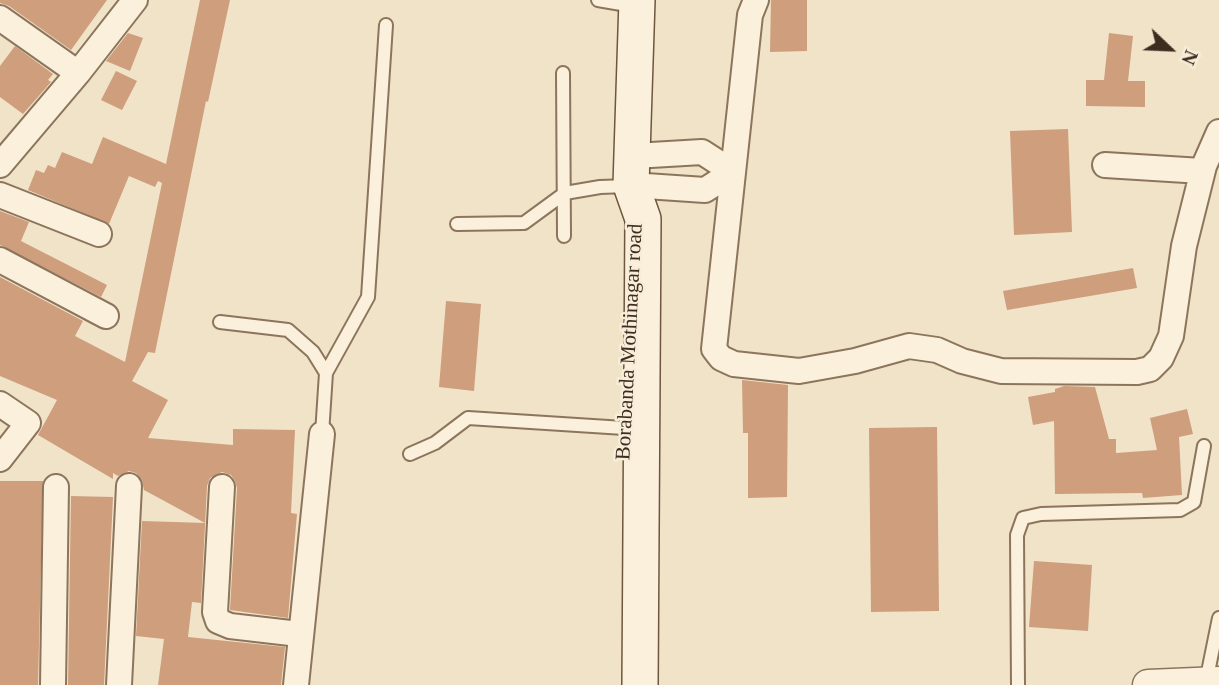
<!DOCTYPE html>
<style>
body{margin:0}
#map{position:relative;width:1219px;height:685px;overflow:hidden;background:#f0e3c8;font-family:Georgia,serif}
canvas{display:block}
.north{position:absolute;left:1135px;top:14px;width:70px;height:70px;-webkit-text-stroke:5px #f7edd8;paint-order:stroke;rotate:113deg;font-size:19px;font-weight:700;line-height:28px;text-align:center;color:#3c2d20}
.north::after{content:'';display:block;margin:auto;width:24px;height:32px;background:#3c2d20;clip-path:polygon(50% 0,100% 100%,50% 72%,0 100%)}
</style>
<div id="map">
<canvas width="1219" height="685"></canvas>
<div class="north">N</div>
</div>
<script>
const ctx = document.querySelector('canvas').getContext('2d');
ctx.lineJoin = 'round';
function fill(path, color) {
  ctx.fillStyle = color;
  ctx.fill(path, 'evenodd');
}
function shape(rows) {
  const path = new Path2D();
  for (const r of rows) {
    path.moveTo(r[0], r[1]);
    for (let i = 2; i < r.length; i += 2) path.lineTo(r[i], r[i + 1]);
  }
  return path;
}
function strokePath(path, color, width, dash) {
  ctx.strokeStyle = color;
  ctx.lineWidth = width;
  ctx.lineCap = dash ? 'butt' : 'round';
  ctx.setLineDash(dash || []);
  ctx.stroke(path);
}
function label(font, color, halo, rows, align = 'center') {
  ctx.font = font + ' Georgia,serif';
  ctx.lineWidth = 5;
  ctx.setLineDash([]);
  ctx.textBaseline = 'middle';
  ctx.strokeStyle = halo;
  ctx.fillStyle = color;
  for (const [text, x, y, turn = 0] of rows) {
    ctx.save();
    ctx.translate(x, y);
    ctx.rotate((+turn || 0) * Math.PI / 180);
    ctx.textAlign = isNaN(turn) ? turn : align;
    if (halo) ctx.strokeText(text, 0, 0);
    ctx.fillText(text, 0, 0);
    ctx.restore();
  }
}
const building = shape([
 [0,0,107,0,71,50,9,6,0,3],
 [200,0,230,0,208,102,206,101,155,353,148,352,132,381,168,400,148,438,233,445,233,429,295,430,291,513,297,514,288,618,230,610,237,488,235,481,231,475,222,472,210,478,207,486,201,603,192,602,188,637,285,647,281,685,158,685,164,639,136,636,142,521,205,523,144,490,142,480,136,473,129,471,118,476,113,473,113,479,38,435,57,400,0,376,0,277,83,321,75,336,125,362,162,183,158,181,155,187,129,176,109,224,28,190,36,170,44,173,48,165,55,168,62,152,92,164,103,137,166,164],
 [771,0,807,0,807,51,770,52],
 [128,33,143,38,130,71,106,61],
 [1109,33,1133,36,1128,81,1145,81,1145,107,1086,106,1086,80,1104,80],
 [15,46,53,74,48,80,51,82,23,114,0,97,0,66],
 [116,71,137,81,122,110,101,100],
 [1068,129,1072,232,1014,235,1010,131],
 [0,211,29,222,21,241,107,285,101,297,0,245],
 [1133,268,1137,288,1007,310,1003,291],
 [446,301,481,304,474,391,439,387],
 [742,380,788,385,787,497,748,498,748,433,743,433],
 [1064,386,1095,387,1109,439,1116,439,1116,453,1157,450,1150,418,1187,409,1193,434,1179,437,1182,495,1143,498,1142,493,1055,494,1054,421,1033,425,1028,397,1055,392,1055,389],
 [937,427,939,611,871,612,869,428],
 [0,481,43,481,38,685,0,685],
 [71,496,113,497,104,685,68,685],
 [1034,561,1092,565,1088,631,1029,627]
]);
const service = shape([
 [598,0,633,6],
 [563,73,564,236],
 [457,224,524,223,565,193,600,187,628,186],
 [220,322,288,330,313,352,326,373],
 [322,434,326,373,368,297,386,25],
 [410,454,435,443,468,418,624,428],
 [1206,682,1219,618],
 [1018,685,1017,535,1023,518,1041,514,1180,510,1194,502,1204,446]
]);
const minor = shape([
 [756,0,750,15,714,349,721,358,734,364,799,371,855,361,909,346,937,350,962,361,1001,371,1137,372,1150,369,1161,358,1171,336,1184,246,1204,166,1219,132],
 [0,18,78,73],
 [634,156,702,152,733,172],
 [0,165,78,73,135,0],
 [1105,165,1202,171],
 [631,185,705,190,733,172],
 [0,195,99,234],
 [0,260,106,316],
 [0,404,28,423,0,459],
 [222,487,215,612,218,621,230,626,299,634],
 [53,685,56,487],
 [119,685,129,486],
 [296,685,322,434]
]);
const tertiary = shape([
 [1148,685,1219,682]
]);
const secondary = shape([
 [637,0,631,185,643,219,640,685]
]);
const streetNames = [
 ["Borabanda Mothinagar road",630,342,-87]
];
fill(building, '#ce9e7d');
strokePath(service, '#8c755c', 16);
strokePath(minor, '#8c755c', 28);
strokePath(tertiary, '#8c755c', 33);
strokePath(secondary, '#6e563f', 38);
strokePath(service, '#faf0dc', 12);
strokePath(minor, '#faf0dc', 24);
strokePath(tertiary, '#faf0dc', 30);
strokePath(secondary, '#faf0dc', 35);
label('21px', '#3c2d20', '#f7edd8', streetNames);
</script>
